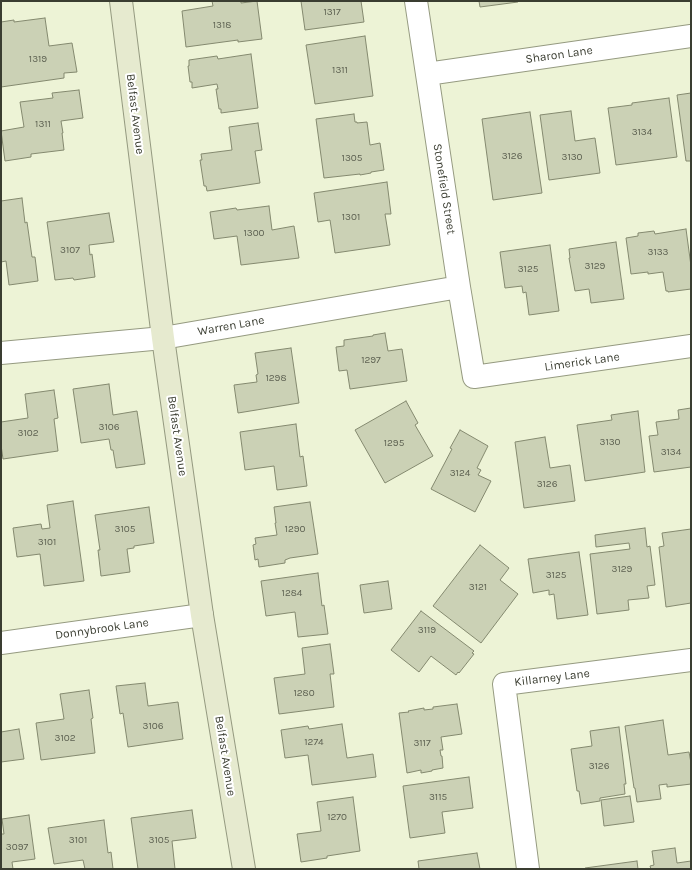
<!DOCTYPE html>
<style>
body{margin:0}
#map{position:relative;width:692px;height:870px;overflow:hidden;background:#edf3d6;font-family:Karla,sans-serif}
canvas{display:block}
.frame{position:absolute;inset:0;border:2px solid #3a3d31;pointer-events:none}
</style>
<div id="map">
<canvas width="692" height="870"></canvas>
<div class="frame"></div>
</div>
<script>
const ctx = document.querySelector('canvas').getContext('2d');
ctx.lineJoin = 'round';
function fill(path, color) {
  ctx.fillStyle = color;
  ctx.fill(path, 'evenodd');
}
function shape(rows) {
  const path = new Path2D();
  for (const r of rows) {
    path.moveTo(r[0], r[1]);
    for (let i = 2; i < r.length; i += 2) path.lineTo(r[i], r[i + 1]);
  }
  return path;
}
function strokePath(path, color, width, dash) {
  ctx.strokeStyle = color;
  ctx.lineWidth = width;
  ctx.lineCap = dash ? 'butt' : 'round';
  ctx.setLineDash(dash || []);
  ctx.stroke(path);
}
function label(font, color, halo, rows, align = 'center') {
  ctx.font = font + ' Karla,sans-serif';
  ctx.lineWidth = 4;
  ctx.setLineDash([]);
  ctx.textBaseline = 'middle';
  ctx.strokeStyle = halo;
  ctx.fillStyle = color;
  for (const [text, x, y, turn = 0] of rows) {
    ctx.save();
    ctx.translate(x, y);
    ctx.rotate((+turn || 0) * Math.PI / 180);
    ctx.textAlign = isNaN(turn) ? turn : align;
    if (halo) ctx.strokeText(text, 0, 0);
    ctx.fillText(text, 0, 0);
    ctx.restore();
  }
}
const building = shape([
 [212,1,241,1,241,3,257,1,262,39,238,42,238,40,186,47,182,11,213,6,212,1],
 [301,1,361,1,364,22,305,30,301,1],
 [479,1,517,1,518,2,480,7,479,1],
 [45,18,49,46,72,43,77,72,64,73,64,78,1,87,1,22,14,20,14,22,45,18],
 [365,36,373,96,315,104,306,45,365,36],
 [251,54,258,108,221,113,221,109,219,109,216,89,218,89,217,84,192,88,192,82,190,82,188,66,189,66,189,60,217,56,218,59,251,54],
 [79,90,83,118,61,121,63,133,62,133,64,150,31,154,31,157,5,161,1,131,24,127,20,102,53,98,52,93,79,90],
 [691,93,691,161,686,161,677,95,691,93],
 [669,98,677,157,616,165,608,108,632,105,632,103,669,98],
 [571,111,575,141,595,138,600,173,549,180,540,115,571,111],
 [530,112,542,193,493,200,482,119,530,112],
 [354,114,355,122,357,122,357,123,367,122,370,145,380,143,384,170,371,172,371,173,360,175,360,174,324,178,316,119,354,114],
 [258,123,262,150,255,151,260,183,207,191,206,186,204,186,200,160,202,160,201,154,232,150,229,127,258,123],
 [387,182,391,214,385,214,390,245,335,253,330,220,318,222,314,193,387,182],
 [22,198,25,223,27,222,32,257,35,257,38,281,9,285,6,261,1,262,1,201,22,198],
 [269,206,272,230,294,226,299,258,241,265,237,236,214,239,210,212,236,208,237,210,269,206],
 [109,213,114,242,89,245,90,255,92,254,95,277,74,280,73,278,55,280,47,222,109,213],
 [686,229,691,266,691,289,668,292,668,291,666,291,663,272,648,274,648,272,631,274,626,238,638,236,638,233,654,231,655,234,686,229],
 [616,242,624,299,591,303,589,289,575,291,569,258,570,258,569,249,616,242],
 [550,245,559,311,529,315,526,292,523,293,522,286,505,288,500,252,550,245],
 [385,333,388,351,402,349,407,381,350,389,347,370,339,371,336,347,344,346,344,340,373,336,373,335,385,333],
 [291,348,299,403,238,413,234,385,257,382,256,375,258,374,255,353,291,348],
 [109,384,113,415,137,411,145,464,116,468,113,450,111,450,109,439,81,443,73,389,109,384],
 [54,390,58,418,54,419,58,451,3,459,1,445,1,422,28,418,25,394,54,390],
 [406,401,418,423,415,425,433,456,385,483,355,430,406,401],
 [691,408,691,467,654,472,649,436,658,435,656,422,679,419,678,410,691,408],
 [638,411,645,472,585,481,577,425,612,420,611,415,638,411],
 [296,424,300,457,303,456,307,486,277,490,274,466,245,470,240,432,296,424],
 [460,430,488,446,477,468,481,470,478,475,491,481,475,512,431,489,452,449,450,448,460,430],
 [545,437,550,468,570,465,575,501,524,508,515,442,545,437],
 [73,501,84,581,44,586,40,554,17,557,13,528,41,524,42,529,50,528,47,505,73,501],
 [310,502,318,554,290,558,285,560,285,563,259,567,258,559,255,560,253,545,256,544,255,538,277,535,275,523,276,523,274,507,310,502],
 [149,507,154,543,134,546,134,548,127,549,130,572,101,576,98,550,100,550,95,515,149,507],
 [645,528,647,547,650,546,655,585,647,586,649,598,628,600,629,610,597,614,590,554,630,549,629,543,596,547,595,535,645,528],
 [691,529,691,603,666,607,659,547,664,546,662,533,691,529],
 [480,545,509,568,500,580,518,594,481,643,433,606,480,545],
 [579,552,588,615,557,619,554,594,549,595,549,590,533,593,528,559,579,552],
 [318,573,322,606,324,605,328,634,298,637,295,612,266,616,261,581,318,573],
 [388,581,392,609,364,613,360,585,388,581],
 [421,611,474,651,472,653,474,654,459,673,458,672,456,675,431,656,419,672,391,650,421,611],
 [330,644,334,674,330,674,334,707,279,714,274,678,305,674,302,648,330,644],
 [145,683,148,706,178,702,183,739,128,747,123,713,120,714,116,686,145,683],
 [89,690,93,718,91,719,95,753,41,760,36,723,64,719,60,694,89,690],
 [457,704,462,734,441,737,443,750,440,750,441,756,442,756,443,768,432,770,432,771,421,773,421,770,407,773,399,713,409,712,408,711,424,708,424,710,433,709,433,707,457,704],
 [663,720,668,755,689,752,691,763,691,784,667,787,667,784,659,785,661,799,637,802,635,788,634,788,625,726,663,720],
 [342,724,347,758,373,754,376,777,312,785,308,755,285,758,281,730,308,726,309,729,342,724],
 [619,727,626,784,624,784,625,794,600,798,600,801,581,804,579,791,577,791,571,749,592,746,590,731,619,727],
 [19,729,24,759,1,762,1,732,19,729],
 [469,777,473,808,442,812,445,833,410,838,403,786,469,777],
 [630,796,634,822,604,826,601,800,630,796],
 [353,797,360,851,327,856,327,858,301,862,297,834,321,831,317,802,353,797],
 [192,810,196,838,172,841,175,869,138,869,131,818,192,810],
 [29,815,35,859,12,862,13,869,1,869,1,834,4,834,2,819,29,815],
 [104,820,108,853,111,852,113,869,85,869,83,860,54,864,48,828,104,820],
 [675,848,677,863,691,861,691,869,651,869,650,866,654,865,652,851,675,848],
 [477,853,480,869,419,869,418,861,477,853],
 [637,861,638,869,585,869,585,868,637,861]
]);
const street = shape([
 [416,1,459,287,474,377,691,346],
 [427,74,691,36],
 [1,353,163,338,459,287],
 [1,643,202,615],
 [528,869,504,684,691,660]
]);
const secondary = shape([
 [121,1,163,338,202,615,244,869]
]);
const numberNames = [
 ["1317",332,12],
 ["1318",222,25],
 ["1319",38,59],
 ["1311",340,70],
 ["1311",43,124],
 ["3134",642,132],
 ["3126",512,156],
 ["3130",572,157],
 ["1305",352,158],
 ["1301",351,217],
 ["1300",254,233],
 ["3107",70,250],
 ["3133",658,252],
 ["3129",595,266],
 ["3125",528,269],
 ["1297",371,360],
 ["1298",276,378],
 ["3106",109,427],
 ["3102",28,433],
 ["3130",610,442],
 ["1295",394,443],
 ["3134",671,452],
 ["3124",460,473],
 ["3126",547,484],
 ["3105",125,529],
 ["1290",295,529],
 ["3101",47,542],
 ["3129",622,569],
 ["3125",556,575],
 ["3121",478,587],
 ["1284",292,593],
 ["3119",427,630],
 ["1280",304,693],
 ["3106",153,726],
 ["3102",65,738],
 ["1274",314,742],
 ["3117",422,743],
 ["3126",599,766],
 ["3115",438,797],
 ["1270",337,817],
 ["3101",78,840],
 ["3105",159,840],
 ["3097",17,847]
];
const streetNames = [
 ["Sharon Lane",559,55,-8],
 ["Belfast Avenue",135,114,83],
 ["Stonefield Street",444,189,81],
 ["Warren Lane",231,326,-10],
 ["Limerick Lane",582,362,-8],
 ["Belfast Avenue",177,436,82],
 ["Donnybrook Lane",102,629,-8],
 ["Killarney Lane",552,678,-7],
 ["Belfast Avenue",225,756,81]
];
fill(building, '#cbd1b5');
strokePath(building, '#84896f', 1);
strokePath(street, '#959a80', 24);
strokePath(secondary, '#959a80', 24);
strokePath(street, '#fff', 22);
strokePath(secondary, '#e6eacf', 22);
label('10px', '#5e6252', null, numberNames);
label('12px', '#3a3d31', '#fff', streetNames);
</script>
